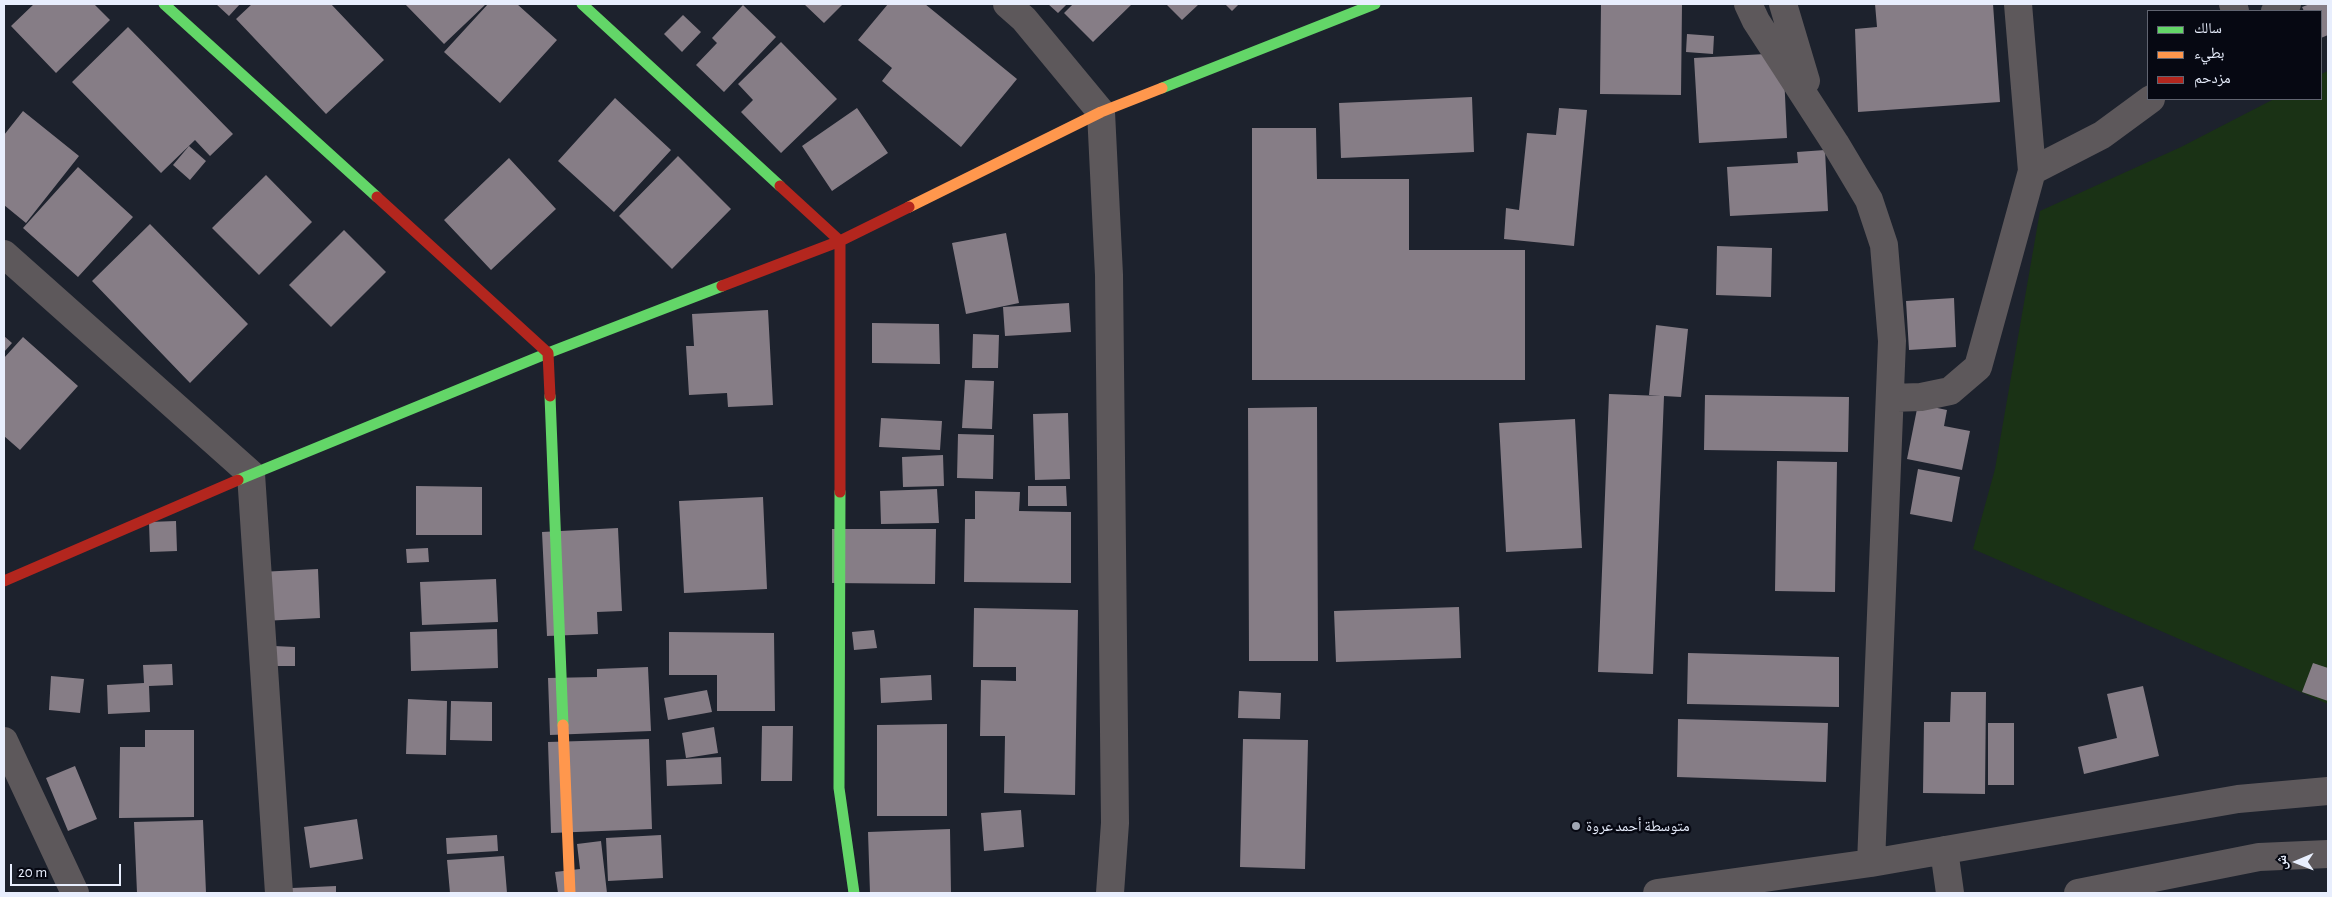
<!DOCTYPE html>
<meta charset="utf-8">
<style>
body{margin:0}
#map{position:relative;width:2332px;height:897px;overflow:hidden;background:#1d222d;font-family:"Alegreya Sans","Noto Naskh Arabic",sans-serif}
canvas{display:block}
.frame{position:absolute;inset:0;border:5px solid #e8eefd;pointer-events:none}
.legend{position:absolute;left:2147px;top:10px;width:175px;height:90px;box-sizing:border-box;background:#060812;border:1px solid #606470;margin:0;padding:6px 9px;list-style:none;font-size:15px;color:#e8eefd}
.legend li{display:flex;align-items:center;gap:10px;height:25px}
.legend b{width:25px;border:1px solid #606470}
.north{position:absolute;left:2272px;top:837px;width:50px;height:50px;-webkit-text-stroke:4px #060812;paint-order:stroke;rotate:269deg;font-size:14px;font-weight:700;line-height:20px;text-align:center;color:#e8eefd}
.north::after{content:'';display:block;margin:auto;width:18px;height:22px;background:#e8eefd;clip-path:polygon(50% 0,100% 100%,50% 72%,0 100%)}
.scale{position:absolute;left:10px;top:864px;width:111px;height:22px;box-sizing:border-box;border:2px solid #e8eefd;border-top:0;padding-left:6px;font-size:15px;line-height:18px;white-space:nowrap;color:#e8eefd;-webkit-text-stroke:4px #060812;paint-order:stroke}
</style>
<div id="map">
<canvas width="2332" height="897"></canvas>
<div class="frame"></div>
<ul class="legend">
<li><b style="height:6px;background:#63d668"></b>سالك</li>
<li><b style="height:6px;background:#ff974d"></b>بطيء</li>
<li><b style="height:6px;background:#b3261e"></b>مزدحم</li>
</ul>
<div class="north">ش</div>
<div class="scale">20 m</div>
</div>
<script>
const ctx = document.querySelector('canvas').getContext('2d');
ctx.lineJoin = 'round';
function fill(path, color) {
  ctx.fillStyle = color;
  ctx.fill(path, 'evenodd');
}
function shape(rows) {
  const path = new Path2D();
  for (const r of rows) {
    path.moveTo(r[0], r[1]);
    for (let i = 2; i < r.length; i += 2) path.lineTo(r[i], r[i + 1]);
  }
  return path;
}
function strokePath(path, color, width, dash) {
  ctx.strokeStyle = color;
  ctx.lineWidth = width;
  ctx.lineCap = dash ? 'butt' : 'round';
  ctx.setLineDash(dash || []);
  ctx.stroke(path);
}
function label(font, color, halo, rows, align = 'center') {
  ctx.font = font + ' "Alegreya Sans","Noto Naskh Arabic",sans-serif';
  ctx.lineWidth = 5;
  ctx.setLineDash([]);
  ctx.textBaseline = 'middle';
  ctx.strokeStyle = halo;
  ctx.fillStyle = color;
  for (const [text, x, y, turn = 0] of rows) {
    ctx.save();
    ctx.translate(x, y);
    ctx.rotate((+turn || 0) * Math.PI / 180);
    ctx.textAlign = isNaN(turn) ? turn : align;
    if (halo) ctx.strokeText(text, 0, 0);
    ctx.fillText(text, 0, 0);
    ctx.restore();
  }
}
const green = shape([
 [2328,71,2328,704,1973,549,1995,469,2040,211,2181,147,2274,99,2321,99,2321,74]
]);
const building = shape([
 [34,4,94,4,110,20,56,73,11,26],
 [216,4,240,4,229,16],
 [252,4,331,4,384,60,326,114,236,19],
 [405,4,486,4,444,44],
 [488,4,517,4,557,40,500,103,444,52],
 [804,4,843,4,824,23],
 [888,4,925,4,1017,79,961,147,882,81,892,68,858,40],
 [1048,4,1067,4,1058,13],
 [1073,4,1132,4,1093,42,1064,13],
 [1166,4,1199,4,1182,20],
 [1225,4,1239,4,1232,11],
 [1601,4,1682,4,1681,95,1600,94],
 [1875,4,1993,4,2000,102,1858,112,1855,29,1877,27],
 [2310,4,2328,4,2328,35,2321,38,2321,11,2304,11,2302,7],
 [743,5,776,37,724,92,696,65,717,43,712,38],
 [683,15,701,32,682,52,664,34],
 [128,27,233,134,210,156,195,140,161,173,72,82],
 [1687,34,1714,36,1713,54,1686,52],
 [781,42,837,99,781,153,741,112,753,100,738,84],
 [1783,53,1787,138,1699,143,1694,58],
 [1472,97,1474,152,1341,158,1339,103],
 [615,98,671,150,614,212,558,161],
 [857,108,888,153,832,191,802,146],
 [1559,108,1587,110,1574,246,1504,239,1506,208,1519,210,1527,133,1556,135],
 [23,111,79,156,26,223,4,205,4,135],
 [1252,128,1316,128,1317,179,1409,179,1409,250,1525,250,1525,380,1252,380],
 [189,146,206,161,190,180,173,165],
 [1825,150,1828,211,1730,216,1727,167,1798,163,1797,152],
 [678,156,731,209,672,269,619,216],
 [509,158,556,209,491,270,444,220],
 [78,167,133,217,78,277,23,228],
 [266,175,312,222,259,275,212,228],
 [150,224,248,324,190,383,92,281],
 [344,230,386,272,331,327,289,285],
 [1006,233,1019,303,966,314,952,243],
 [1717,246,1772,248,1771,297,1716,295],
 [1954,298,1956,347,1909,350,1906,301],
 [1069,303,1071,332,1005,336,1003,307],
 [768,310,773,405,728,407,727,393,689,395,686,346,694,346,692,314],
 [872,323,939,324,940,364,872,363],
 [1656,325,1688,329,1681,397,1664,396,1653,674,1598,672,1609,394,1661,396,1649,395],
 [973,334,999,335,998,368,972,368],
 [4,336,12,343,4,352],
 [23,337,78,386,20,450,4,436,4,358],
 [965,380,994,381,992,429,962,428],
 [1705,395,1849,397,1848,452,1704,450],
 [1918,404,1947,410,1944,426,1970,431,1962,470,1907,459],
 [1317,407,1318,661,1249,661,1248,408],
 [1068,413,1070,479,1035,480,1033,414],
 [881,418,942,421,940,450,879,447],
 [1575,419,1582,548,1506,552,1499,423],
 [958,434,994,435,993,479,957,478],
 [943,455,944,486,903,487,902,457],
 [1777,461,1837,462,1835,592,1775,591],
 [1918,469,1960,477,1952,522,1910,514],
 [416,486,482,487,482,535,416,535],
 [1028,486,1066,486,1067,506,1028,506],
 [937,489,939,523,881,524,880,491],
 [975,491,1020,492,1019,511,1071,512,1071,583,964,582,965,519,975,519],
 [763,497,767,589,684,593,679,501],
 [176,521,177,551,150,552,149,522],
 [618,528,622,611,597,612,598,634,547,636,542,532],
 [832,529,936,529,935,584,832,583],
 [428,548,429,562,407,563,406,549],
 [318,569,320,618,263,621,260,572],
 [496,579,498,622,422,625,420,582],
 [1459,607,1461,658,1336,662,1334,611],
 [974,608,1078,610,1075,795,1004,793,1005,736,980,736,981,680,1016,681,1016,667,973,667],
 [497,629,498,668,411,671,410,632],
 [874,630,877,648,854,650,852,632],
 [669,632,774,633,775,711,717,711,717,675,669,675],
 [274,646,295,647,295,666,274,666],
 [1688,653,1839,657,1839,707,1687,704],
 [2313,663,2328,668,2328,701,2302,692],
 [172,664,173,685,149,686,150,712,108,714,107,685,144,683,143,665],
 [648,667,651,731,550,735,548,678,597,677,597,669],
 [931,675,932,700,881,703,880,678],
 [51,676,84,679,80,713,49,710],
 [2143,686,2159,756,2084,774,2078,747,2117,738,2107,694],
 [707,690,712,712,668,720,664,698],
 [1239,691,1281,693,1280,719,1238,718],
 [1951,692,1986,692,1985,794,1923,793,1924,722,1950,722],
 [408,699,447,701,446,755,406,754],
 [451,701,492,702,492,741,450,740],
 [1678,719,1828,723,1826,782,1677,777],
 [1988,723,2014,723,2014,785,1988,785],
 [947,724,947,816,877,816,877,725],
 [762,726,793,726,792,781,761,781],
 [714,727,718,753,686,758,682,733],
 [145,730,194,730,194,817,119,818,120,747,145,747],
 [649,739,652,829,551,833,548,742],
 [1243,739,1308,740,1305,869,1240,867],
 [721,757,722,784,667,786,666,760],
 [75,766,97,819,68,831,46,778],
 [1021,810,1024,847,984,851,981,813],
 [357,819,363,859,310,868,304,827],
 [203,820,206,893,137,893,134,822],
 [950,829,951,893,870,893,868,832],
 [497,835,498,851,447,854,446,838],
 [661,835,663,878,608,881,606,838],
 [601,841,607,893,558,893,555,872,580,869,577,844],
 [504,856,507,893,450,893,447,860],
 [336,886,336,893,292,893,292,888]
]);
const street = shape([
 [1007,4,1024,19,1101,112,1109,275,1115,823,1110,893],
 [1748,4,1756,21,1835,143,1869,200,1884,245,1892,341,1871,863],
 [1783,4,1806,81],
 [2233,4,2235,11],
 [2275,11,2287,4],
 [2032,171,2102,135,2151,99],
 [4,254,251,474,279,893],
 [1890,398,1921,397,1950,391,1978,367,2032,171,2018,4],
 [4,741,75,893],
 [1944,850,1950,893],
 [1657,893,1871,863,2238,799,2328,791],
 [2078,893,2259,857,2328,854]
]);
const fast = shape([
 [164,4,377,197],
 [582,4,780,186],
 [1162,88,1375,4],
 [550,396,563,725],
 [238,480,548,353,722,286],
 [840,492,839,788,854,893]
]);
const slow = shape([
 [909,207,1101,112,1162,88],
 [563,725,570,893]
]);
const jam = shape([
 [780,186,840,241,840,492],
 [377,197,548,353,550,396],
 [722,286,840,241,909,207],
 [4,581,238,480]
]);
const markers = [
 [1576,826,5,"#a1a7b4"]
];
const poiNames = [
 ["متوسطة أحمد عروة",1586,826]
];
fill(green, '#1a3215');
fill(building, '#867d86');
strokePath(street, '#5d585b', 28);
strokePath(fast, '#63d668', 11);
strokePath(slow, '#ff974d', 11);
strokePath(jam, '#b3261e', 11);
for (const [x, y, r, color] of markers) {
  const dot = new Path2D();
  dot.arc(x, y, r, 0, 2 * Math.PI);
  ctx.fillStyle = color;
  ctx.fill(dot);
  strokePath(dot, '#060812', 2);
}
label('15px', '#e8eefd', '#060812', poiNames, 'left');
</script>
